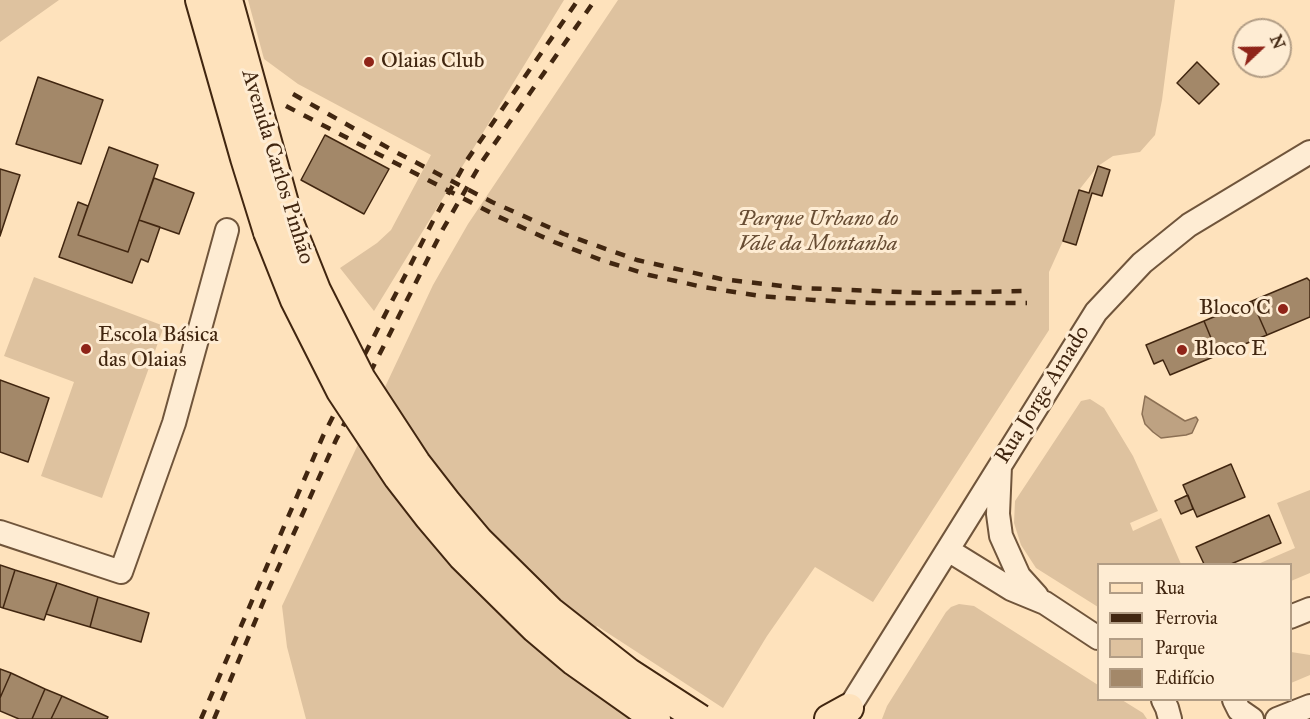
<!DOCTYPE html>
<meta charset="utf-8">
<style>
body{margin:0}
#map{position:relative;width:1310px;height:719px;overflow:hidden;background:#fee2bc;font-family:"IM FELL Great Primer",serif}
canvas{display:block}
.legend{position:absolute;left:1097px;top:563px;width:195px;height:138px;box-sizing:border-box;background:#feecd3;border:2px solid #b29d85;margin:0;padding:8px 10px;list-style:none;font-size:18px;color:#412610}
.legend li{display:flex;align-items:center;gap:12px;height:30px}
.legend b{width:30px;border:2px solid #b29d85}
.north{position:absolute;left:1232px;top:18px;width:60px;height:60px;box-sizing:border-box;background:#feecd3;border:2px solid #b29d85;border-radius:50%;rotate:68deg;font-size:16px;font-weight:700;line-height:24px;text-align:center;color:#412610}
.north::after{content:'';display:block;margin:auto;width:21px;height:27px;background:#8f2418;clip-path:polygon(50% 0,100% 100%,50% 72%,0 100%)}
</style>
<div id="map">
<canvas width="1310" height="719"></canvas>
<ul class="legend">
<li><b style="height:8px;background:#fee2bc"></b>Rua</li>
<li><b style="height:8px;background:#412610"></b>Ferrovia</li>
<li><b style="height:16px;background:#dec29f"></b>Parque</li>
<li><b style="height:16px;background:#a38869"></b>Edifício</li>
</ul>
<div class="north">N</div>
</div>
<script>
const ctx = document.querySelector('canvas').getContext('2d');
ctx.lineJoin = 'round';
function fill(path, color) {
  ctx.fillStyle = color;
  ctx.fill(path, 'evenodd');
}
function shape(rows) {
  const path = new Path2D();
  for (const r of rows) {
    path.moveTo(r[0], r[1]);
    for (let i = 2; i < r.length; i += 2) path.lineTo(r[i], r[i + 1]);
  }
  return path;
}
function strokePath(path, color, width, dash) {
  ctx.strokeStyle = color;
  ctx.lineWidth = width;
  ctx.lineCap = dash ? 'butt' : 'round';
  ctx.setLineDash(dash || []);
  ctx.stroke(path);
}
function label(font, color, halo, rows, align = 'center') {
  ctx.font = font + ' "IM FELL Great Primer",serif';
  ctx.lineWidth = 6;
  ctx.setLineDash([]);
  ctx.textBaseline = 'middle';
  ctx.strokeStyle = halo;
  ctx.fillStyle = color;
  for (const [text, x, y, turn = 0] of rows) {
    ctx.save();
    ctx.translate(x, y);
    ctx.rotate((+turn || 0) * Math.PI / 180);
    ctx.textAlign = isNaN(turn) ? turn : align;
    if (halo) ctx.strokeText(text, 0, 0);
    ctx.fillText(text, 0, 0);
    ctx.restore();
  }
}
const green = shape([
 [0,0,59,0,0,42],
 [248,0,564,0,374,311,340,268,377,243,391,230,431,155,298,84,264,59],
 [618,0,1175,0,1162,100,1155,135,1140,152,1113,156,1098,166,1079,190,1063,241,1049,272,1049,330,873,602,815,567,767,636,723,708,597,626,569,672,638,719,306,719,287,647,282,606,433,285,468,224],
 [34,277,164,326,102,498,41,476,74,382,4,356],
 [1090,399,1104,408,1133,456,1158,511,1130,523,1133,531,1161,518,1181,564,1098,564,1098,607,1036,568,1021,545,1014,523,1015,501,1081,401],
 [1310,490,1310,573,1291,581,1290,564,1258,564,1295,548,1277,503],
 [959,604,974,606,1098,685,1098,700,1122,700,1143,713,1147,719,882,719,887,706,946,612,951,607],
 [1291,652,1310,655,1310,675,1291,683]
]);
const water = shape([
 [1145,396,1185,421,1196,417,1198,420,1192,433,1186,435,1161,438,1153,432,1145,424,1142,414,1145,396]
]);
const building = shape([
 [1197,62,1219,84,1199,104,1177,83,1197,62],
 [38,77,103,100,81,164,16,144,38,77],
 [325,135,389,169,364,214,301,180,325,135],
 [109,147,158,165,128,252,78,235,109,147],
 [1098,166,1110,170,1102,196,1092,193,1076,245,1063,241,1079,190,1089,193,1098,166],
 [0,169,20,175,0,236,0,169],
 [154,178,194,193,179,234,139,220,154,178],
 [78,202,88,206,78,235,128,252,139,220,160,227,148,262,141,259,132,283,59,257,78,202],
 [1307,278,1310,281,1310,317,1267,335,1252,301,1307,278],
 [1252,301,1267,335,1218,355,1204,321,1252,301],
 [1204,321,1218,355,1170,375,1163,360,1154,364,1146,345,1204,321],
 [0,380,49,398,28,462,0,452,0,380],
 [1231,464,1245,497,1197,517,1183,485,1231,464],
 [1188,495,1193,509,1181,514,1175,501,1188,495],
 [1269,515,1281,543,1231,564,1204,564,1196,547,1269,515],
 [0,565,15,570,3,608,0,607,0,565],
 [15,570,57,583,44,620,3,608,15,570],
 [57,583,98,597,90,627,46,614,57,583],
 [98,597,149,613,141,642,90,627,98,597],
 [0,669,11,673,0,698,0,669],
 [11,673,45,689,32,719,19,719,0,711,0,698,11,673],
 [45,689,62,696,51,719,32,719,45,689],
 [62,696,108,717,107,719,51,719,62,696]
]);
const minor = shape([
 [1000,466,998,514,1001,536,1019,576,1037,596],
 [0,532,121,572,174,423,227,230],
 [948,550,1011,589,1045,603,1098,638],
 [1290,617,1310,609],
 [1163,700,1167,708,1170,719],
 [1234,700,1239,710,1252,719],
 [849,708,1096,312,1142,263,1189,225,1310,152],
 [1277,719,1310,706]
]);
const major = shape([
 [200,0,245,158,268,232],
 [228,0,290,225],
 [829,719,849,708]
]);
const rail = shape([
 [293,94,392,150,492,202,564,234,637,260,721,279,800,288,925,293,1026,291],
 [286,106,497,216,554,242,604,261,649,275,703,287,760,296,814,300,871,303,1027,303],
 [201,719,323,436,433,221,467,160,578,0],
 [214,719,270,586,336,440,443,229,481,163,595,0]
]);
const majorBridge = shape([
 [290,225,316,290,361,379,416,463,447,503,479,541,550,611,629,673,700,719],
 [268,232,295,300,341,391,398,477,429,517,462,556,535,628,574,661,656,719]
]);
const markers = [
 [369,62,6,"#8f2418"],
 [1283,309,6,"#8f2418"],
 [86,349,6,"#8f2418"],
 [1182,350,6,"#8f2418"]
];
const poiNames = [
 ["Olaias Club",381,62],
 ["Bloco C",1271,309,"right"],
 ["Escola Básica",98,336],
 ["das Olaias",98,361],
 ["Bloco E",1194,350]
];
const streetNames = [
 ["Avenida Carlos Pinhão",277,167,73],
 ["Rua Jorge Amado",1043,395,-58]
];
const parkNames = [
 ["Parque Urbano do",818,220],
 ["Vale da Montanha",818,245]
];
fill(green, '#dec29f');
fill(water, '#bea282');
strokePath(water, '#8c7054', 1.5);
fill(building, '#a38869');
strokePath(building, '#412610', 1.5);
strokePath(minor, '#70553b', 26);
strokePath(major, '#412610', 32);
strokePath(minor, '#feecd3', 22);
strokePath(major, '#fee2bc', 28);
strokePath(rail, '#412610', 4.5, [10, 10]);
strokePath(majorBridge, '#412610', 32, []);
strokePath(majorBridge, '#fee2bc', 28);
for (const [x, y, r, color] of markers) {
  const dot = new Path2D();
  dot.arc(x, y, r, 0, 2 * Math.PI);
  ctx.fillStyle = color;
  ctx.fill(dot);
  strokePath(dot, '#feecd3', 2);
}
label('22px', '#412610', '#feecd3', poiNames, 'left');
label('22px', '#412610', '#feecd3', streetNames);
label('italic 22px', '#684d34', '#feecd3', parkNames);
</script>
